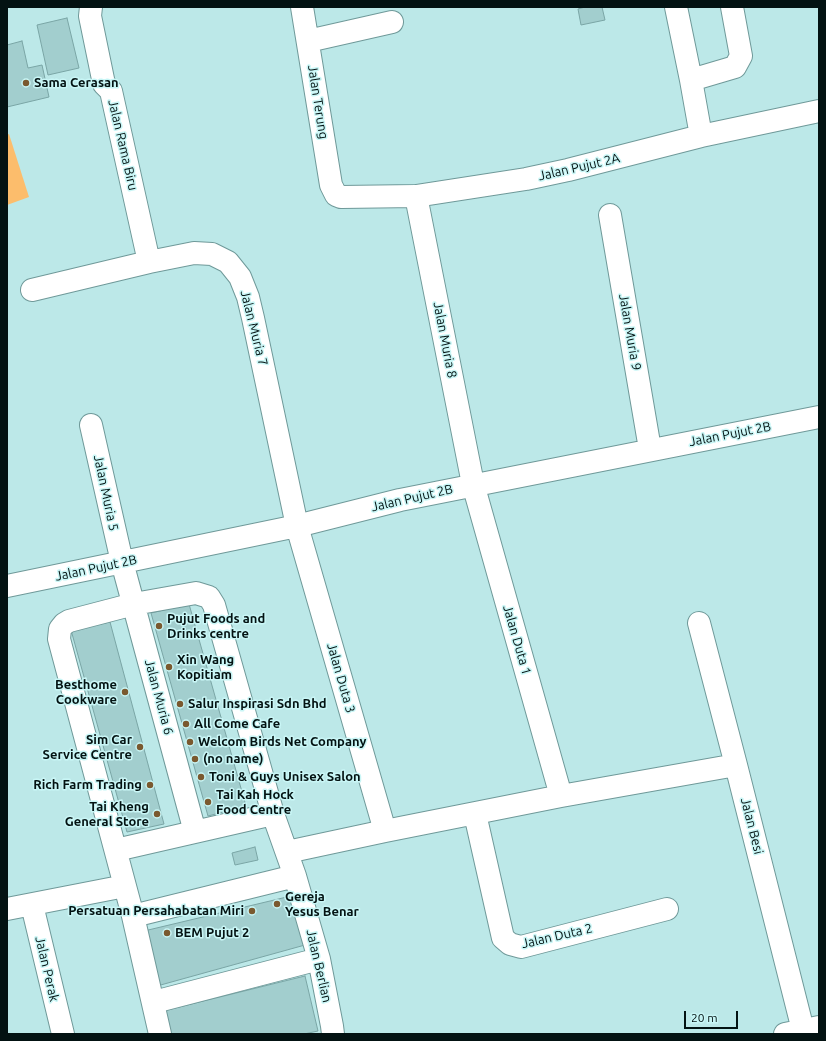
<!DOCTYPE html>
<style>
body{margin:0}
#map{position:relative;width:826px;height:1041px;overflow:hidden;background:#bce8e8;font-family:Ubuntu,sans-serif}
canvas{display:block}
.frame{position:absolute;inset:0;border:8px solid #031212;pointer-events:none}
.scale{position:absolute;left:684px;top:1011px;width:54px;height:18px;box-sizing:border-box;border:2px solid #031212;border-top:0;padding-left:5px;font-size:12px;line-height:14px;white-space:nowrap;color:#031212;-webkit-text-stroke:3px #c9f6f6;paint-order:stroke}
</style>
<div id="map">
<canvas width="826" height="1041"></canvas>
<div class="frame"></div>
<div class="scale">20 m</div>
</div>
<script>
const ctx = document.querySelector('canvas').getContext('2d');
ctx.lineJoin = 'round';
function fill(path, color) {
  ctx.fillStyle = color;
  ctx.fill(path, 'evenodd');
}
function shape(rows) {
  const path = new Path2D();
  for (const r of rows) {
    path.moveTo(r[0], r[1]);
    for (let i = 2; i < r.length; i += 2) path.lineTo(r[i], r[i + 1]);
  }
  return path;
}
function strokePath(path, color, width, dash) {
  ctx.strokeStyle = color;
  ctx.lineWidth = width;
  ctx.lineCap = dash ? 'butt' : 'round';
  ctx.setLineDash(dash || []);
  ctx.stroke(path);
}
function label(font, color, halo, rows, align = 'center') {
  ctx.font = font + ' Ubuntu,sans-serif';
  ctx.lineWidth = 3;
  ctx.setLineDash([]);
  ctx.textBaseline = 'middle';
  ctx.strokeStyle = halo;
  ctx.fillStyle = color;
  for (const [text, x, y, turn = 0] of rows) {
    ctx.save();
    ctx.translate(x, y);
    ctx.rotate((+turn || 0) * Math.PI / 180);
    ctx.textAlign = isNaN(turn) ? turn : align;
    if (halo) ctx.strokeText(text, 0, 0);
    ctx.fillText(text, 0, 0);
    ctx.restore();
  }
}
const green = shape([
 [9,134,29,197,7,205,7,135]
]);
const building = shape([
 [585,7,602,7,605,20,581,25,578,9,585,7],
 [67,18,79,68,48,75,37,25,67,18],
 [22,41,28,68,42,65,49,97,7,107,7,45,22,41],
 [189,604,246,806,208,816,151,613,189,604],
 [110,622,164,824,127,832,71,630,110,622],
 [255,847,258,860,235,865,232,853,255,847],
 [291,896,305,945,157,986,144,931,291,896],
 [305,976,318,1031,304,1034,168,1034,163,1011,305,976]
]);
const minor = shape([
 [91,7,90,16,104,84,111,91,149,262],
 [302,7,331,185,336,195,341,197,416,196,526,179,568,170,701,136,819,111],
 [676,7,691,80,701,136],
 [308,41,392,22],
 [691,80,735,67,741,56,732,7],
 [416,196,473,484,561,796],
 [610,215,650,449],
 [32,290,149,262,194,253,212,254,228,262,240,277,248,297,253,318,297,526,385,831],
 [91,425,122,562,195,832],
 [7,586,297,526,400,500,819,417],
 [699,623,736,765,804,1034],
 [475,814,503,938,510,944,521,947,667,909],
 [116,850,273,814],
 [287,852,385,831,561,796,736,765],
 [32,905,63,1034],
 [7,909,125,886],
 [133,916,295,876],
 [154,1002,319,959],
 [160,1034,133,916,59,639,60,629,64,624,69,621,134,604,196,593,209,597,214,605,273,814,295,876,319,959,332,1026,333,1034],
 [785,1034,819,1027]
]);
const markers = [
 [26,83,4,"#7a592f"],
 [159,626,4,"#7a592f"],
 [169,667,4,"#7a592f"],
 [125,692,4,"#7a592f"],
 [180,704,4,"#7a592f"],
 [186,724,4,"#7a592f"],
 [190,742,4,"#7a592f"],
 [140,747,4,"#7a592f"],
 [195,759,4,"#7a592f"],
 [201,777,4,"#7a592f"],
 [150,785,4,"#7a592f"],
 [208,802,4,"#7a592f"],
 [157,814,4,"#7a592f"],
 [277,904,4,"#7a592f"],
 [252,911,4,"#7a592f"],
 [167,933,4,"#7a592f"]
];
const poiNames = [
 ["Sama Cerasan",34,83],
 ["Pujut Foods and",167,619],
 ["Drinks centre",167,634],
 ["Xin Wang",177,660],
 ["Kopitiam",177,675],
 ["Besthome",117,685,"right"],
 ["Cookware",117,700,"right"],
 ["Salur Inspirasi Sdn Bhd",188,704],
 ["All Come Cafe",194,724],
 ["Sim Car",132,740,"right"],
 ["Service Centre",132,755,"right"],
 ["Welcom Birds Net Company",198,742],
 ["(no name)",203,759],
 ["Toni & Guys Unisex Salon",209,777],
 ["Rich Farm Trading",142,785,"right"],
 ["Tai Kah Hock",216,795],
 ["Food Centre",216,810],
 ["Tai Kheng",149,807,"right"],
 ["General Store",149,822,"right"],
 ["Gereja",285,897],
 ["Yesus Benar",285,912],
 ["Persatuan Persahabatan Miri",244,911,"right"],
 ["BEM Pujut 2",175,933]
];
const streetNames = [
 ["Jalan Terung",318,102,81],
 ["Jalan Rama Biru",123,145,77],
 ["Jalan Pujut 2A",579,167,-13],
 ["Jalan Muria 7",254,328,76],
 ["Jalan Muria 9",630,332,80],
 ["Jalan Muria 8",445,340,79],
 ["Jalan Pujut 2B",730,434,-11],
 ["Jalan Muria 5",106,493,78],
 ["Jalan Pujut 2B",412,498,-13],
 ["Jalan Pujut 2B",96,568,-12],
 ["Jalan Duta 1",517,640,74],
 ["Jalan Duta 3",341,678,74],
 ["Jalan Muria 6",159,697,75],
 ["Jalan Besi",752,826,76],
 ["Jalan Duta 2",557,936,-13],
 ["Jalan Berlian",319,966,77],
 ["Jalan Perak",47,969,77]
];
fill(green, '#fcbd6c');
fill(building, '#a2cece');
strokePath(building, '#7aa5a5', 1);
strokePath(minor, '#6f9999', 24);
strokePath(minor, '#fff', 22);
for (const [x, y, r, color] of markers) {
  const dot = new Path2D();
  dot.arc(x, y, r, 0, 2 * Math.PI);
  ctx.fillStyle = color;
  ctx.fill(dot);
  strokePath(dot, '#c9f6f6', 1.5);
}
label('bold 13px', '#031212', '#c9f6f6', poiNames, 'left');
label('13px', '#031212', '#c9f6f6', streetNames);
</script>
